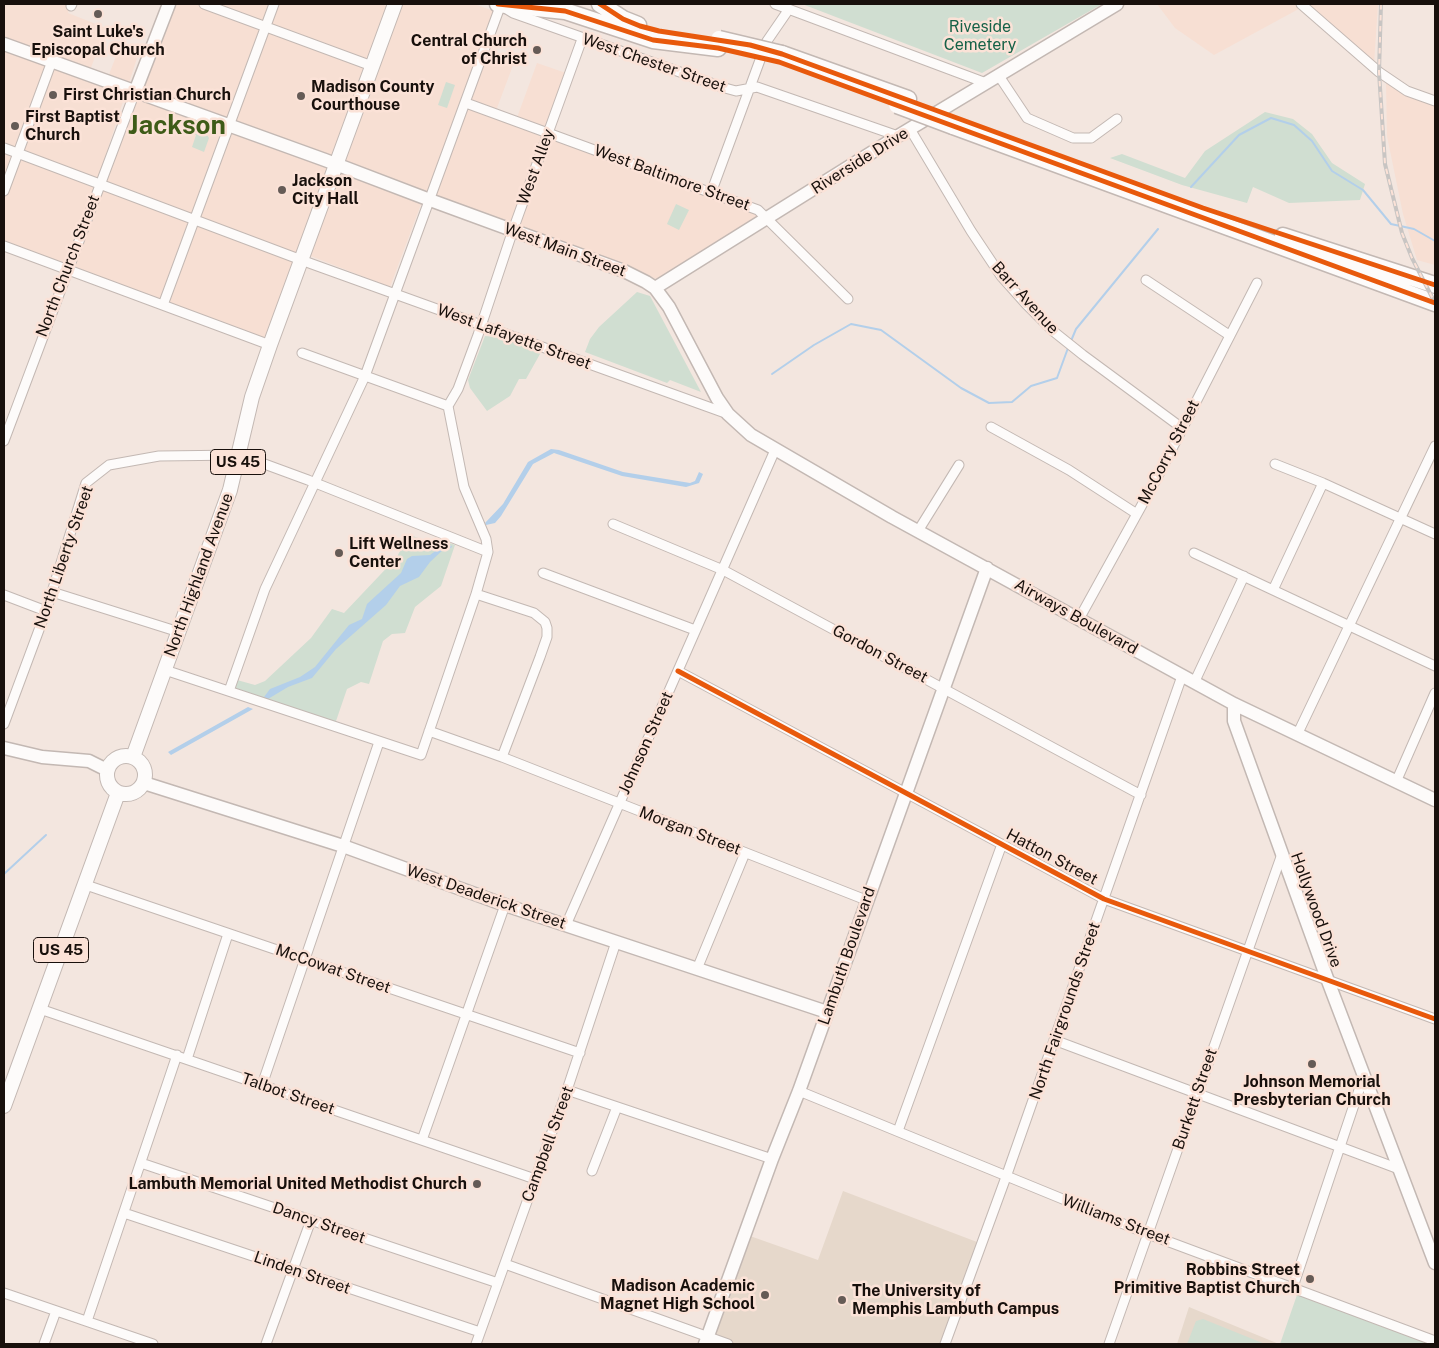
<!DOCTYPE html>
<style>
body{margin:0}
#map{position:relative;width:1439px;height:1348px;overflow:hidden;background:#f3e6df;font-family:"Public Sans",sans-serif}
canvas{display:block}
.frame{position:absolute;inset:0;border:5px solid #18100c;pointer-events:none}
</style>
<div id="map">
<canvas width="1439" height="1348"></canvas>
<div class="frame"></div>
</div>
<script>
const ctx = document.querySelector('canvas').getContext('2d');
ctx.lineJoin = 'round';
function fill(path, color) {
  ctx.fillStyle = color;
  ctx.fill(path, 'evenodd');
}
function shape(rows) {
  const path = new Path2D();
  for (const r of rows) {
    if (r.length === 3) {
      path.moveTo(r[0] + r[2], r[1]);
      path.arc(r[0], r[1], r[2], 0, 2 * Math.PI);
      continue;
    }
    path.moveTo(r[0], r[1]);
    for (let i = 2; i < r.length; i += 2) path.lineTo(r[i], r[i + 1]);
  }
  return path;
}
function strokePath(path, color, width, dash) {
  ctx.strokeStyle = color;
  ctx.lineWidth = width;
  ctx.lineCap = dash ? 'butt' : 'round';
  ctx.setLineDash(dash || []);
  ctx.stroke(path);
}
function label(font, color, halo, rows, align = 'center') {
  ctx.font = font + ' "Public Sans",sans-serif';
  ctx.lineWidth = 5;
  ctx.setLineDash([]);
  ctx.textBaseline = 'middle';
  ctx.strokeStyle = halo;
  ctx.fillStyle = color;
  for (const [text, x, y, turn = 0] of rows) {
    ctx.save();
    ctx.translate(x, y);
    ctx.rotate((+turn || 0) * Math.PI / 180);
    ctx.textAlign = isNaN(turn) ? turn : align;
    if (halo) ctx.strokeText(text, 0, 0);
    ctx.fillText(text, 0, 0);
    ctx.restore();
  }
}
const built = shape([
 [4,4,71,4,68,13,106,28,87,78,105,85,118,51,137,58,98,179,4,145],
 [172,4,381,4,386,6,387,4,474,4,494,11,484,49,515,60,494,116,515,123,537,63,566,73,545,136,751,210,764,217,659,280,426,191,390,287,298,251,265,340,4,244,4,153,103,191],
 [1157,4,1378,4,1374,64,1306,5,1214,55,1175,28],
 [1386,82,1435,99,1435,265,1417,260,1403,214,1387,136]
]);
const education = shape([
 [843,1191,977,1242,943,1344,712,1344,750,1236,818,1260],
 [1189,1307,1279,1344,1177,1344]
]);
const green = shape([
 [802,4,1102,4,982,73],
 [446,82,455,85,447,108,438,105],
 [1265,112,1293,119,1312,134,1332,163,1365,184,1360,200,1289,203,1253,187,1247,203,1182,185,1110,158,1122,154,1185,178,1205,151],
 [195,131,207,135,209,138,204,152,192,147,196,135,194,134],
 [676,204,689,210,679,230,667,224],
 [637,292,650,296,701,392,670,380,667,383,585,352,590,339,599,327],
 [485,336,495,337,536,348,540,354,526,379,519,379,510,396,487,411,470,388,468,380],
 [408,534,428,542,436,538,455,545,441,586,415,607,405,633,392,634,383,641,369,684,361,682,347,689,335,724,238,692,235,686,237,680,255,685,265,681,311,638,332,609,344,613,397,557],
 [1298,1292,1428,1344,1280,1344],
 [1203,1319,1265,1344,1187,1344,1196,1321]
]);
const water = shape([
 [551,449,559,450,623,472,690,483,695,481,699,472,703,474,699,483,686,487,622,476,554,453,533,464,501,516,495,523,486,525,485,523,503,504,528,462],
 [445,544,452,546,451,548,445,548,430,562,419,577,400,586,386,605,336,649,312,678,288,687,268,699,264,697,270,689,300,677,315,667,349,625,362,619,367,604,401,573,407,559,412,556,430,555],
 [248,707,253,709,171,755,168,752]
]);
const stream = shape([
 [1191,187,1239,135,1271,118,1294,125,1312,141,1332,171,1363,190,1391,224,1414,229,1435,241],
 [1071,341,1076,329,1158,229],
 [772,374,814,345,851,324,881,330,961,388,989,403,1012,402,1031,386,1057,378,1068,348],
 [4,874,46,835]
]);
const street = shape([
 [204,4,372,66],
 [775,4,986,83],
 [1301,4,1379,72,1407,91,1435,101],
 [71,6,72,4],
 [505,8,513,13,725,88,736,91,757,87,898,136],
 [999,76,1027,118,1073,138,1091,138,1117,119],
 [466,103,758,210,848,299],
 [910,129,971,231,1001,276,1026,304,1053,331,1083,355,1182,428],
 [4,148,312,264,728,414],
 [4,191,52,61],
 [711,193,767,41,789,9],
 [4,246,270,345],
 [1146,280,1229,335],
 [163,305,274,4],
 [302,353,448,406],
 [448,406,458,389,478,335,513,230,582,39],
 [991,427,1069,470,1137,514],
 [4,441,135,92],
 [1275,464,1323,483,1435,534],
 [613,524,723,570,1141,795],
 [918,531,959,465],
 [1194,553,1435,666],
 [543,573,695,630],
 [1273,590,1323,483],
 [52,592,179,632],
 [476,594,534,613,545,622,547,628,547,637,540,657,502,757],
 [4,595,46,611],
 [1079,619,1159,474,1257,283],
 [165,670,421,755,476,594,488,552,486,539,464,487,448,406],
 [678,671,1104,899,1435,1019],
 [1194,683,1244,576],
 [229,691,265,589,365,376,501,4],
 [4,724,46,611,86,483,109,465,159,456,240,455,308,480,488,552],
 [429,731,502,757,866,900],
 [1297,735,1435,446],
 [1396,782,1435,693],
 [86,885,580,1053],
 [566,925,775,450],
 [697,969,745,853],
 [40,1009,535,1179],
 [1054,1040,1399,1169],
 [187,1059,228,934],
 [262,1085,379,742],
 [567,1090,772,1159],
 [799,1091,1148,1234,1435,1341],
 [898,1131,1002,844],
 [422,1140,505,905],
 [141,1163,498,1283],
 [592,1171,617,1107],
 [124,1213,480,1332],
 [505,1264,728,1344],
 [1293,1287,1364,1075],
 [4,1293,153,1344],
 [87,1321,177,1055],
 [44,1344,56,1311],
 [266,1344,311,1220],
 [476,1344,567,1090,616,942],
 [945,1344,1006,1177,1182,676],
 [1109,1344,1282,854]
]);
const secondary = shape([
 [4,44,325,160,430,200,624,271,646,282,655,288,669,307,717,398,728,414,751,435,892,517,1234,704,1435,800],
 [135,92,169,4],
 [655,288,898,136,1117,4],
 [1234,704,1234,721,1328,981,1435,1263],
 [4,748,42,757,89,761,107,770],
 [144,783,343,846,505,905,827,1012],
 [705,1344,772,1159,799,1091,987,568]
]);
const primary = shape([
 [126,775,19],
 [133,757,230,490,252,397,270,345,395,4],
 [4,1106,118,793]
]);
const highway = shape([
 [498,4,565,11,653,40,718,48],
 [600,4,623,19,638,25],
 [782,54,908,99],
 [953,126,1435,303],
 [1283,236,1435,285]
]);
const rail = shape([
 [1381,4,1379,72,1385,164,1402,233,1412,258,1435,303]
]);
const highwayBridge = shape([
 [719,39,782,54],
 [897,105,953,126]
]);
const cycleway = shape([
 [498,4,565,11,653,40,718,48,779,62,1435,303],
 [600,4,623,19,640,26,659,31,750,45,782,54,1203,208,1435,285],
 [678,671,1104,899,1435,1019]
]);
const markers = [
 [98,14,5,"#655b56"],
 [537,50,5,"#655b56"],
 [53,95,5,"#655b56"],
 [301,96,5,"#655b56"],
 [15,126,5,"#655b56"],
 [282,190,5,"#655b56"],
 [339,553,5,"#655b56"],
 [1312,1064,5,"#655b56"],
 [477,1184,5,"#655b56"],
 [1310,1279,5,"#655b56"],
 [765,1295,5,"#655b56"],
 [842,1300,5,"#655b56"]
];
const shields = [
 [238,462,55],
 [61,950,55]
];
const shieldNames = [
 ["US 45",238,462],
 ["US 45",61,950]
];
const parkNames = [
 ["Riveside",980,27],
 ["Cemetery",980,45]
];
const poiNames = [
 ["Saint Luke's",98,32,"center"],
 ["Episcopal Church",98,50,"center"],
 ["Central Church",527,41,"right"],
 ["of Christ",527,59,"right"],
 ["Madison County",311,87],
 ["Courthouse",311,105],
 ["First Christian Church",63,95],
 ["First Baptist",25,117],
 ["Church",25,135],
 ["Jackson",292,181],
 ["City Hall",292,199],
 ["Lift Wellness",349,544],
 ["Center",349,562],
 ["Johnson Memorial",1312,1082,"center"],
 ["Presbyterian Church",1312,1100,"center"],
 ["Lambuth Memorial United Methodist Church",467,1184,"right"],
 ["Robbins Street",1300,1270,"right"],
 ["Primitive Baptist Church",1300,1288,"right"],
 ["Madison Academic",755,1286,"right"],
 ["Magnet High School",755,1304,"right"],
 ["The University of",852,1291],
 ["Memphis Lambuth Campus",852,1309]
];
const streetNames = [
 ["West Chester Street",654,63,19],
 ["Riverside Drive",860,161,-32],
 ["West Alley",536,167,-70],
 ["West Baltimore Street",672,178,20],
 ["West Main Street",565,250,20],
 ["North Church Street",68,266,-69],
 ["Barr Avenue",1025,298,48],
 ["West Lafayette Street",514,337,20],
 ["McCorry Street",1169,452,-63],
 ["North Liberty Street",64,557,-71],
 ["North Highland Avenue",199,575,-70],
 ["Airways Boulevard",1076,617,29],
 ["Gordon Street",880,654,28],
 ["Johnson Street",646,743,-66],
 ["Morgan Street",690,831,21],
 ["Hatton Street",1052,857,28],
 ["West Deaderick Street",486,897,19],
 ["Hollywood Drive",1316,910,70],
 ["Lambuth Boulevard",847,956,-71],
 ["McCowat Street",333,969,19],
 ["North Fairgrounds Street",1065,1011,-71],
 ["Talbot Street",288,1094,19],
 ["Burkett Street",1195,1099,-71],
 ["Campbell Street",548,1144,-70],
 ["Williams Street",1116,1220,21],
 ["Dancy Street",319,1223,19],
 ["Linden Street",302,1273,19]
];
const townNames = [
 ["Jackson",177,126]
];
fill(built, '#f7dfd3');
fill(education, '#e6d8cb');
fill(green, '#d0ded1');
fill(water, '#b3cfea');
strokePath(stream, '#b3cfea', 2);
strokePath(street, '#c3b8b3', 11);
strokePath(secondary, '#c3b8b3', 15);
strokePath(primary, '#c3b8b3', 16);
strokePath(highway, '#c3b8b3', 19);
strokePath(street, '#fdfbfa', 9);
strokePath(secondary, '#fdfbfa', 12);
strokePath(primary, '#fdfbfa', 14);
strokePath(highway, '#fdfbfa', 16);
strokePath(rail, '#c8c5c3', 4);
strokePath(rail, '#fbe2d7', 2, [5.5]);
strokePath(highwayBridge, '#c3b8b3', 19, []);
strokePath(highwayBridge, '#fdfbfa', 16);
strokePath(cycleway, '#e8590c', 5);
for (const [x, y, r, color] of markers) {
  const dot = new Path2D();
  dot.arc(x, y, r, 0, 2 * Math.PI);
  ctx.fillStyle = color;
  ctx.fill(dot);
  strokePath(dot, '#fbe2d7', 2);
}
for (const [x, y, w] of shields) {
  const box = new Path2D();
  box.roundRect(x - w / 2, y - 12.5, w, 25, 4);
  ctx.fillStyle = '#fbe2d7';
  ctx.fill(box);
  strokePath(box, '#18100c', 1);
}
label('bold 15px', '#18100c', null, shieldNames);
label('16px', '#166248', '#fbe2d7', parkNames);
label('bold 16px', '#18100c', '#fbe2d7', poiNames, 'left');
label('16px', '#18100c', '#fbe2d7', streetNames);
label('bold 26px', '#3e5b18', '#fbe2d7', townNames);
</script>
